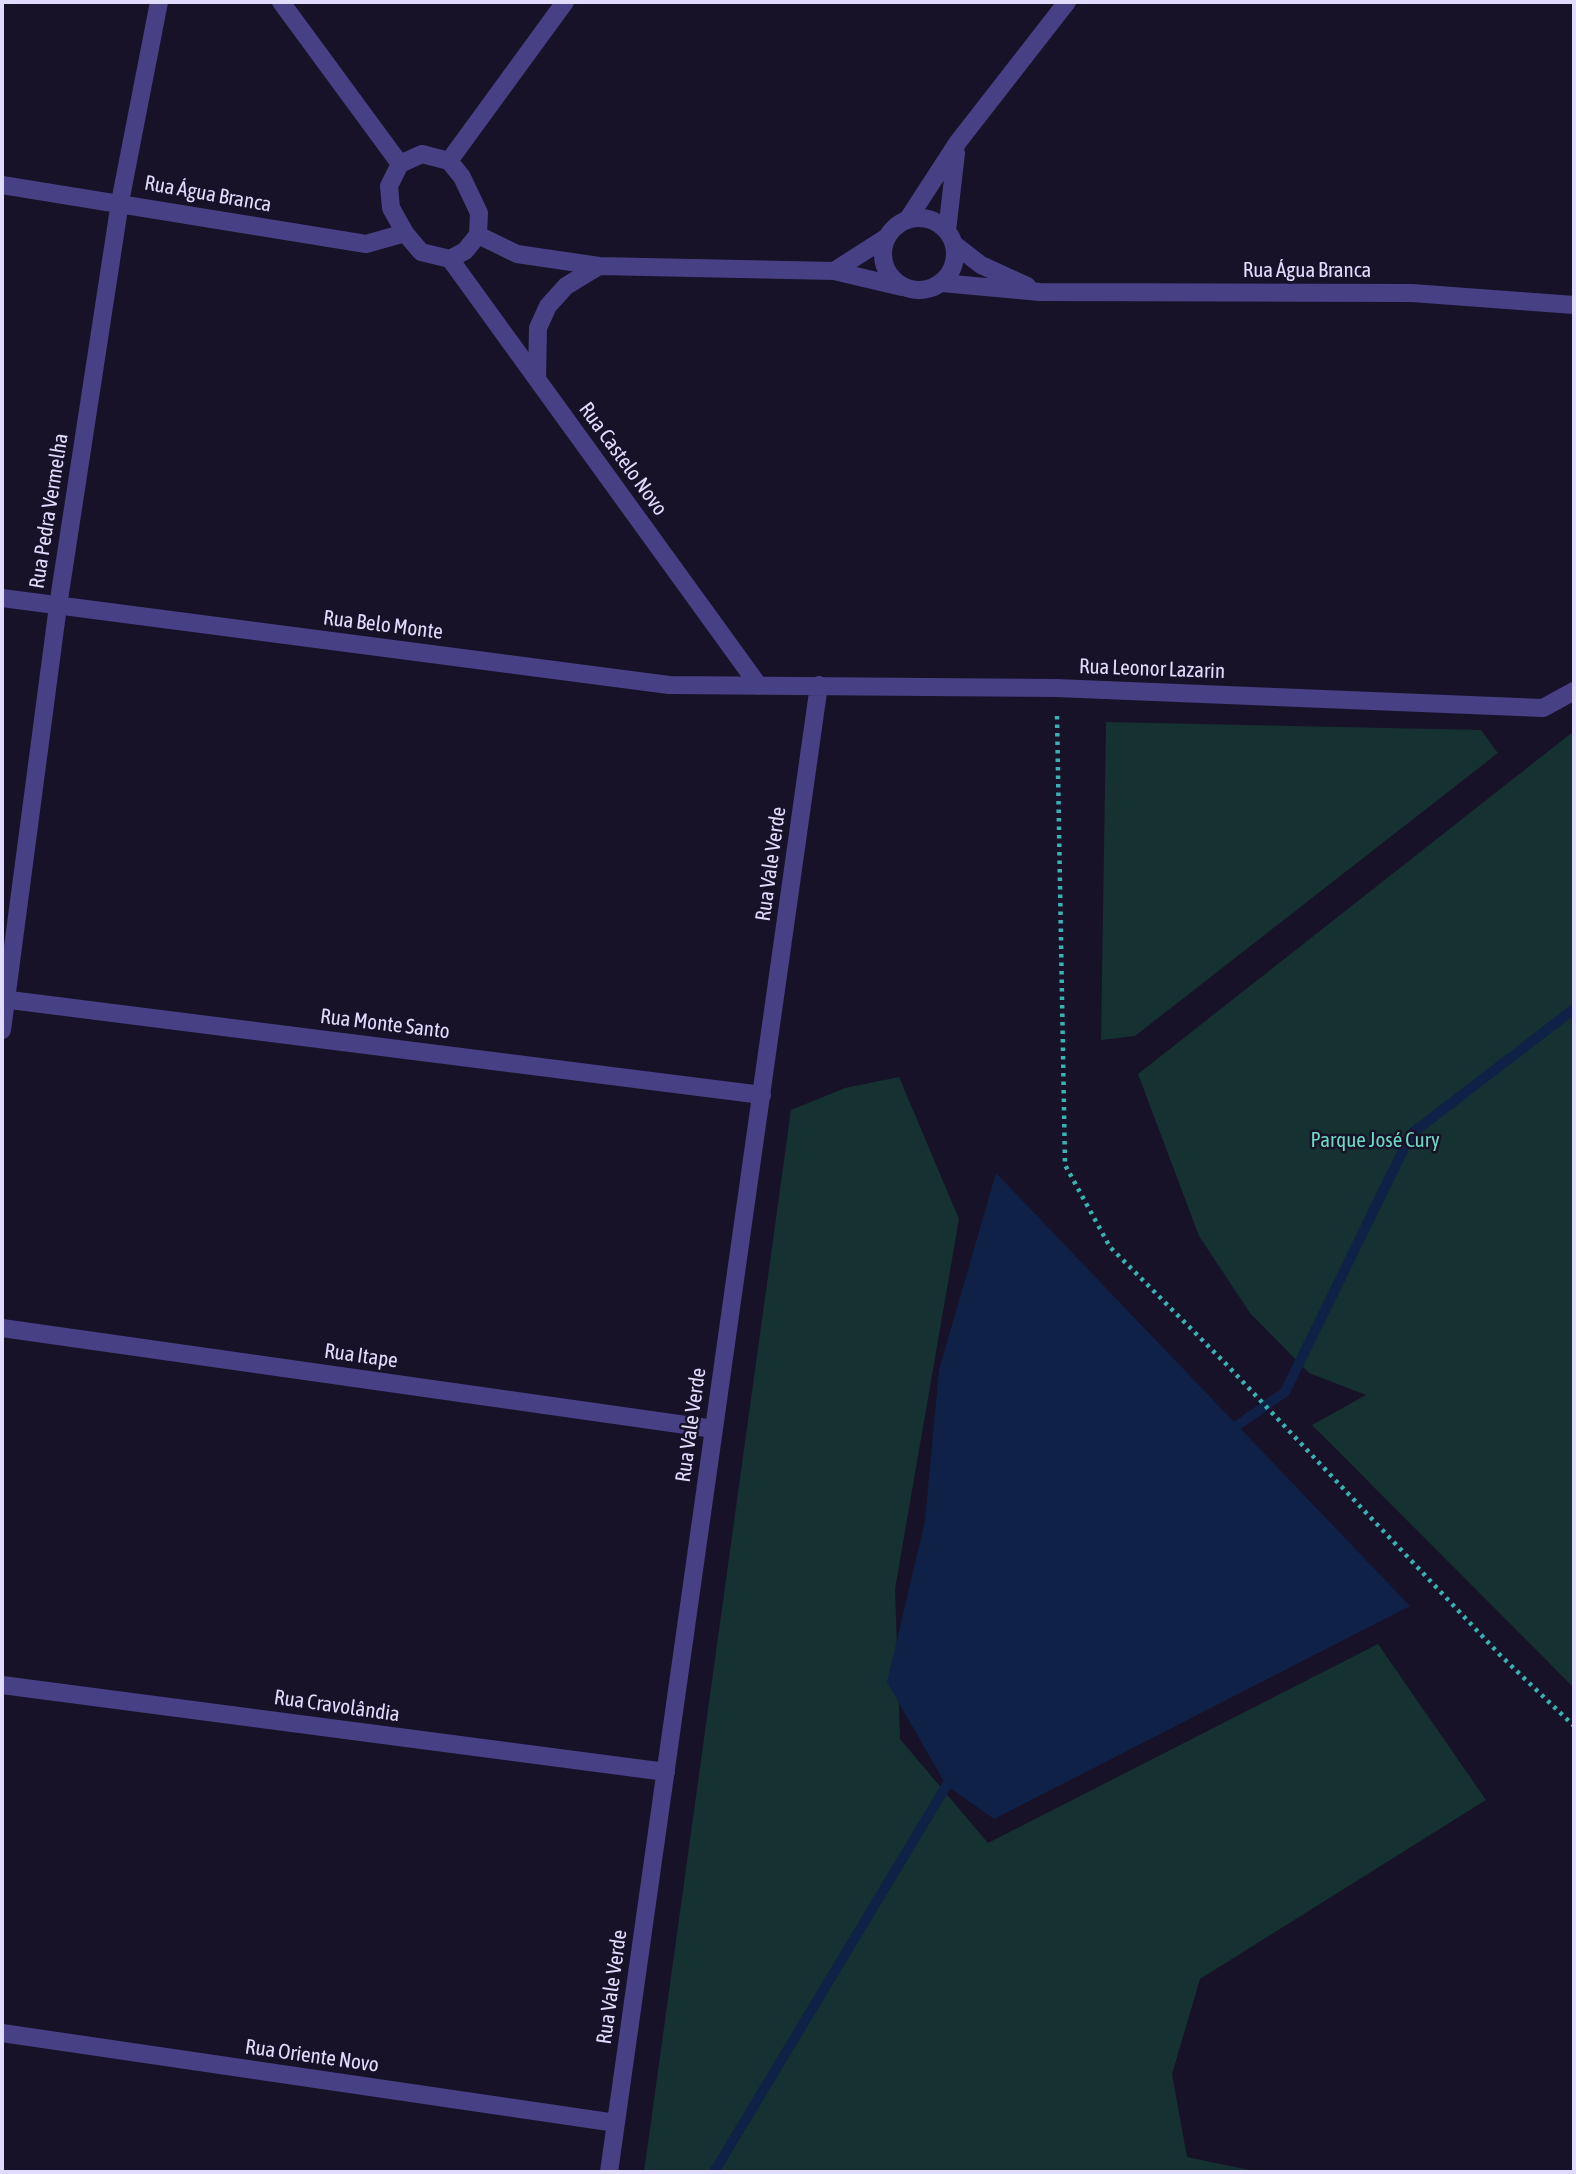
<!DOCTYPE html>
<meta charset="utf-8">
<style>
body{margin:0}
#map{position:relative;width:1576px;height:2174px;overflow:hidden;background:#171228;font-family:"Asap Condensed",sans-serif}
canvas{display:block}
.frame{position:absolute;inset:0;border:4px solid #e1dbfd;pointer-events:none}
</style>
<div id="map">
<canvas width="1576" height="2174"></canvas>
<div class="frame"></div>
</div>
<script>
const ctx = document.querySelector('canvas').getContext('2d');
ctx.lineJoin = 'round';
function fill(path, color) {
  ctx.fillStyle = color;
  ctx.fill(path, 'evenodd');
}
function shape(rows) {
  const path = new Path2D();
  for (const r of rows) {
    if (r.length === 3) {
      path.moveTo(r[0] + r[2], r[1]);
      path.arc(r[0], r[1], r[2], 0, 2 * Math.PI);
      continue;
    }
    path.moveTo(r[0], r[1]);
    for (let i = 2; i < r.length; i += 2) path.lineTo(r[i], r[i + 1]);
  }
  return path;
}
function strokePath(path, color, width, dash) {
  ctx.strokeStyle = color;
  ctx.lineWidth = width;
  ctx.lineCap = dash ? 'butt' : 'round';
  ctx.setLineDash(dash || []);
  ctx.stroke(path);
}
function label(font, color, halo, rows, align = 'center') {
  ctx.font = font + ' "Asap Condensed",sans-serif';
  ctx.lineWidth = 5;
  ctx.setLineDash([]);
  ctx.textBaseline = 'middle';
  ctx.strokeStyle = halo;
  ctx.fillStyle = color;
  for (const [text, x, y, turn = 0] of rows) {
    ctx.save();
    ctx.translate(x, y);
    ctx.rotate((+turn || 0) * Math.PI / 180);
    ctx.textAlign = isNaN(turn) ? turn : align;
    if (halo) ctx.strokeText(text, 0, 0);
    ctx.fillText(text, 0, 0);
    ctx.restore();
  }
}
const green = shape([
 [1106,722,1481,730,1498,753,1135,1036,1101,1040],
 [1574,731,1574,1688,1312,1425,1366,1395,1309,1373,1250,1313,1199,1236,1138,1074],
 [899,1077,959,1219,895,1589,900,1739,988,1843,1378,1644,1486,1800,1200,1979,1172,2074,1187,2157,1259,2172,644,2172,791,1110,845,1088]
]);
const water = shape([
 [996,1173,1410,1606,994,1819,946,1785,887,1682,925,1521,939,1370]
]);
const stream = shape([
 [1228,1432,1285,1392,1411,1134,1574,1009],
 [714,2172,954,1773]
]);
const path = shape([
 [1057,716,1065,1165,1110,1247,1227,1365,1501,1656,1574,1726]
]);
const minor = shape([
 [281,2,400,164],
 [422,154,449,161,462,177,479,213,478,235,465,251,450,259,421,252,405,233,391,208,389,186,400,164,422,154],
 [449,161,565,2],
 [2,185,366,244,405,233],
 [919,254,36],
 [908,219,958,142,1067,2],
 [947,231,956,153],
 [478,235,517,254,599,266,834,271,902,287],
 [954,244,981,265,1027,286],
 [450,259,759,686],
 [834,271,887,237],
 [942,283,1040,292,1412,293,1574,305],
 [537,379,538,328,548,306,566,286,599,266],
 [2,598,669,685,1056,688,1543,708,1574,691],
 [2,999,762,1095],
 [2,1030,58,606,120,202,159,2],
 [2,1328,714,1429],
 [2,1685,666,1772],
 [2,2033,616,2123],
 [609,2172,819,685]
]);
const streetNames = [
 ["Rua Água Branca",208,194,10],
 ["Rua Água Branca",1307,270],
 ["Rua Castelo Novo",623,459,54],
 ["Rua Pedra Vermelha",49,511,-81],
 ["Rua Belo Monte",383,625,7],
 ["Rua Leonor Lazarin",1152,669,2],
 ["Rua Vale Verde",771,864,-82],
 ["Rua Monte Santo",385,1024,7],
 ["Rua Itape",361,1356,8],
 ["Rua Vale Verde",691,1425,-82],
 ["Rua Cravolândia",337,1706,8],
 ["Rua Vale Verde",612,1987,-82],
 ["Rua Oriente Novo",312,2056,8]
];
const parkNames = [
 ["Parque José Cury",1375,1140]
];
fill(green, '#153131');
fill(water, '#102148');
strokePath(stream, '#102148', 10);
strokePath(path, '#38b3b4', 4.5, [3.5, 5]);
strokePath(minor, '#474084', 18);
label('21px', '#e1dbfd', '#171228', streetNames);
label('21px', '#6adac5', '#171228', parkNames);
</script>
